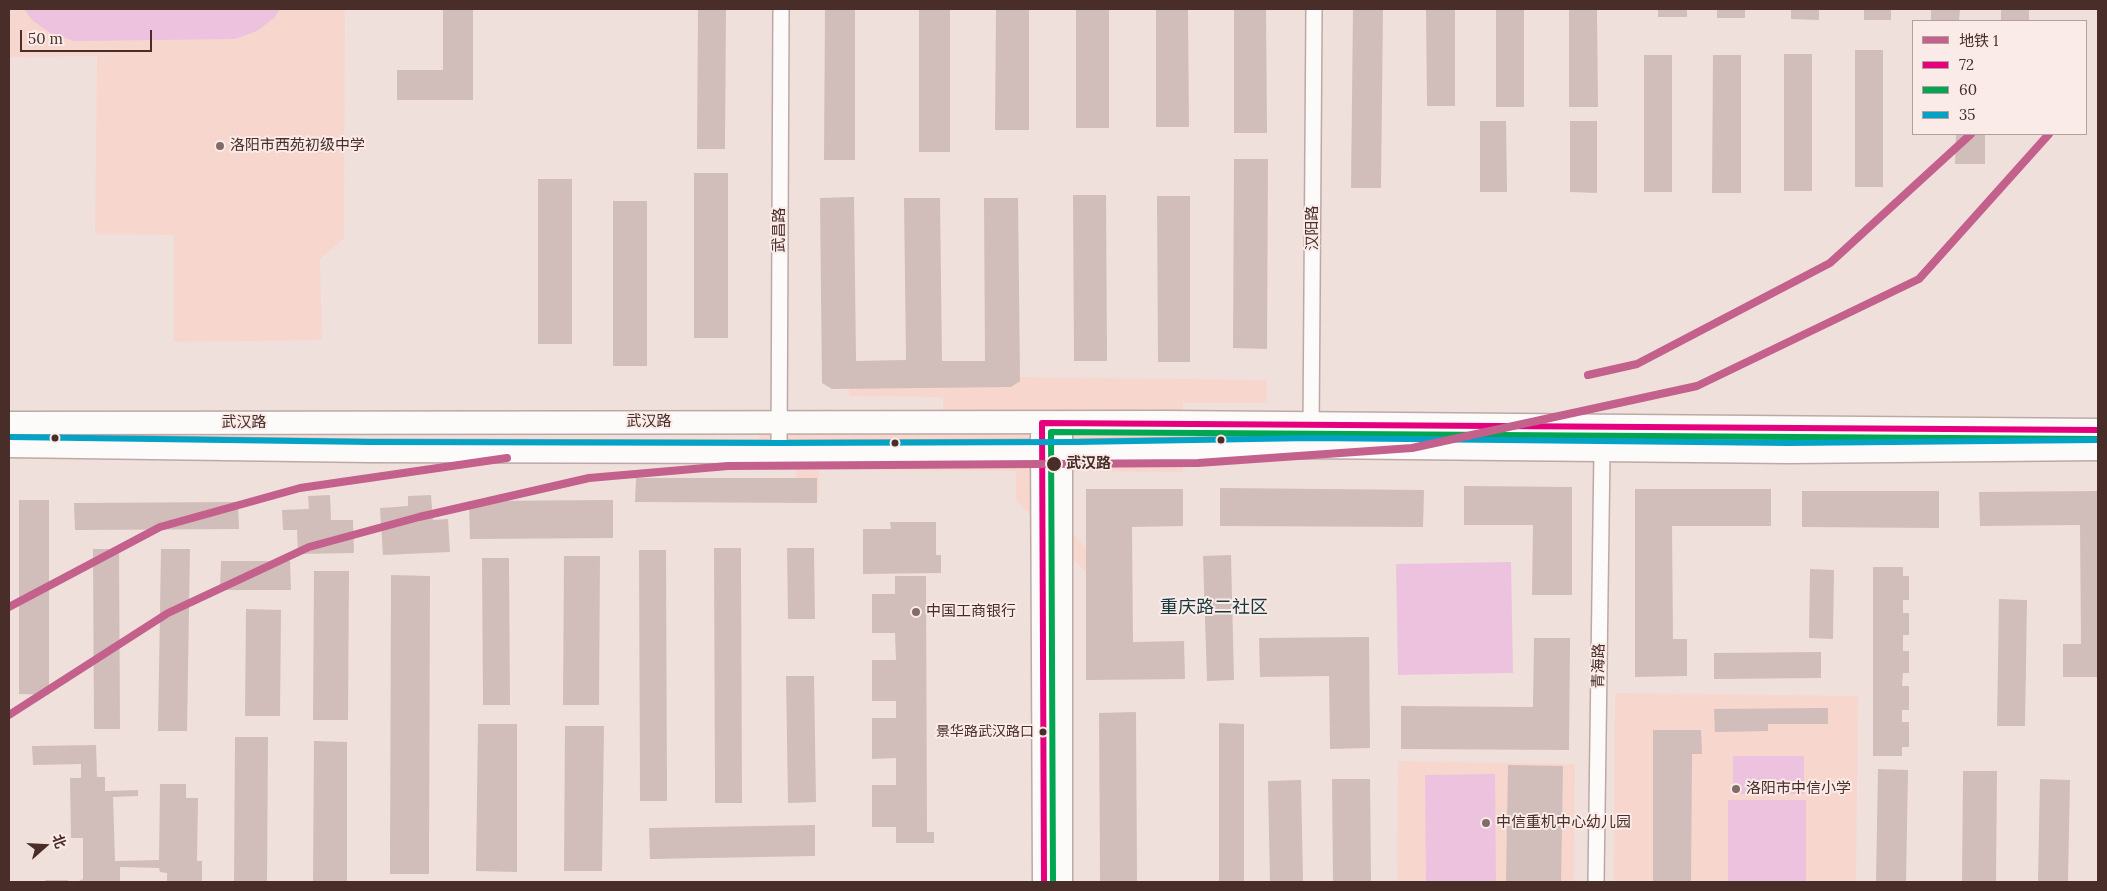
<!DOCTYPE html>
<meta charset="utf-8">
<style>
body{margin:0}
#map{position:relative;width:2107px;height:891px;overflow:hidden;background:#f0e0dc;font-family:Lora,"Noto Sans SC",serif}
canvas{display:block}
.frame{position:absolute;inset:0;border:10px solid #492d28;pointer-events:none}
.legend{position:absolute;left:1912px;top:20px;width:175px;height:115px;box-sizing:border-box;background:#faebe8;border:1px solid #b39f9b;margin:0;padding:6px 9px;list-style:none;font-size:15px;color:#492d28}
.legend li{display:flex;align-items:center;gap:10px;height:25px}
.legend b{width:25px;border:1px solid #b39f9b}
.north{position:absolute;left:20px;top:821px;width:50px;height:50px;-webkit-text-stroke:4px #faebe8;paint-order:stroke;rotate:71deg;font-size:14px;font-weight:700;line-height:20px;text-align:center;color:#492d28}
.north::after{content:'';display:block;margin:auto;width:18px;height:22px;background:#492d28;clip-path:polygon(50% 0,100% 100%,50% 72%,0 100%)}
.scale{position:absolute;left:20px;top:30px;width:132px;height:22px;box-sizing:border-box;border:2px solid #492d28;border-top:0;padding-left:6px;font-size:15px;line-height:18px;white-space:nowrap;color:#492d28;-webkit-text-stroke:4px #faebe8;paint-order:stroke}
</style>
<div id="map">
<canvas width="2107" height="891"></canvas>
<div class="frame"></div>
<ul class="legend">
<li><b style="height:6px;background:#c4608c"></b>地铁 1</li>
<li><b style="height:6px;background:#e5007d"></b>72</li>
<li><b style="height:6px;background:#00a651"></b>60</li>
<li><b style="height:6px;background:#04a3c6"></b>35</li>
</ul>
<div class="north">北</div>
<div class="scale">50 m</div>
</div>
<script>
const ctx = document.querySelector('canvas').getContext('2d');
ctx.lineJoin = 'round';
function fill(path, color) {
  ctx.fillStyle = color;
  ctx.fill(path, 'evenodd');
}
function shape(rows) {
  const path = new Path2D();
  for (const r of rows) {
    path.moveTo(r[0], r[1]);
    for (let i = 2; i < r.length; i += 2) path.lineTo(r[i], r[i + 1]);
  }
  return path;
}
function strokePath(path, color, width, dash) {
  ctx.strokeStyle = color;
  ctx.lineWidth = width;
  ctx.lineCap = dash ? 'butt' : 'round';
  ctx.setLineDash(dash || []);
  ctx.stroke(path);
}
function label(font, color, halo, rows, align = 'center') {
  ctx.font = font + ' Lora,"Noto Sans SC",serif';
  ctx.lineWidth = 4;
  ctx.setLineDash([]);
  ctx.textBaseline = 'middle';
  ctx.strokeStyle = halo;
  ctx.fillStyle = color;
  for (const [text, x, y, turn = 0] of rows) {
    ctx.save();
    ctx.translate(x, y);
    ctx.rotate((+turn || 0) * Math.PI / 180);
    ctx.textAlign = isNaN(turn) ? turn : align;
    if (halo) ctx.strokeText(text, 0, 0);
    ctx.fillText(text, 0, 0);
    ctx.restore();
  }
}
const built = shape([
 [9,9,345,9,344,238,320,259,322,340,174,342,174,235,95,234,97,56,9,57],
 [849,375,1267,380,1267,403,1183,403,1183,472,1038,471,1039,499,1102,564,1087,573,1016,500,1016,471,819,470,819,497,709,499,796,480,796,470,760,470,759,435,976,433,943,420,943,397,849,396],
 [1615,693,1858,696,1856,882,1614,882],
 [1398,761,1575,764,1574,882,1397,882]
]);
const green = shape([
 [24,9,280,9,275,17,257,31,235,39,74,41,52,34,33,21],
 [1511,562,1513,673,1398,675,1396,564],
 [1733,756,1804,756,1804,794,1733,794],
 [1495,774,1496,882,1426,882,1425,775],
 [1728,800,1806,800,1806,882,1728,882]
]);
const building = shape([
 [443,9,473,9,473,100,397,100,397,70,443,70],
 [698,9,726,9,725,149,697,149],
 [825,9,855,9,855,160,824,160],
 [919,9,950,9,950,152,919,152],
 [996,9,1029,9,1029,130,995,130],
 [1076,9,1109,9,1109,128,1076,128],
 [1156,9,1188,9,1189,127,1156,127],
 [1234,9,1266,9,1267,133,1234,133],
 [1353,9,1383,9,1381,188,1351,188],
 [1426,9,1455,9,1455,106,1427,106],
 [1496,9,1524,9,1524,107,1496,107],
 [1569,9,1597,9,1598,107,1569,107],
 [1658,9,1687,9,1687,17,1658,17],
 [1717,9,1745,9,1745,18,1717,18],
 [1791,9,1819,9,1819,20,1791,19],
 [1864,9,1891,9,1891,20,1864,20],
 [1931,9,1960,9,1959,21,1931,21],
 [2001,9,2029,9,2029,21,2001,21],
 [1855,50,1883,50,1883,187,1855,187],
 [1784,54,1812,54,1812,191,1784,191],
 [1644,55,1672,55,1672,192,1644,192],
 [1713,55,1741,55,1741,193,1712,193],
 [1480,121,1506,121,1507,192,1480,192],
 [1570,121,1597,121,1597,193,1570,192],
 [1956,134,1985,134,1985,164,1955,164],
 [1234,159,1268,159,1267,349,1233,348],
 [694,173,728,173,728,338,694,338],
 [538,179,572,179,572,344,538,344],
 [1073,195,1106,195,1107,361,1074,361],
 [1157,196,1190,196,1190,362,1158,362],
 [854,197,856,361,906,360,904,198,940,198,942,361,985,361,984,198,1018,198,1020,381,1011,387,832,389,822,383,820,198],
 [613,201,647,201,647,366,613,366],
 [636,478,817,478,817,503,635,502],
 [1464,486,1572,487,1572,595,1532,595,1533,525,1464,525],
 [1220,488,1424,490,1423,527,1220,526],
 [1086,489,1183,489,1183,526,1132,527,1133,642,1184,641,1185,679,1086,680],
 [1635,489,1771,489,1771,526,1672,526,1673,639,1687,639,1687,676,1635,677],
 [1802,491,1939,491,1939,528,1802,527],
 [2098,491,2098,677,2063,677,2063,644,2081,644,2080,525,1980,526,1979,492],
 [330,495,331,520,353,520,354,553,298,554,297,530,283,530,282,510,309,509,308,496],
 [431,495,433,520,448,519,450,552,383,555,380,508,408,506,408,496],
 [19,500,49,500,49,695,19,694],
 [613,500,613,538,470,539,469,501],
 [238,502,239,529,75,530,74,503],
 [890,522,936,522,936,555,941,555,941,573,863,574,863,529,891,529],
 [714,548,741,548,742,803,715,803],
 [787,548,814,548,815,619,788,619],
 [93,549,119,549,120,729,94,729],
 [161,549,190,549,187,731,158,731],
 [639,550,666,550,667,801,640,801],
 [1231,555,1234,680,1207,681,1203,556],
 [564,556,600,556,599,705,563,705],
 [482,558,509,558,510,705,483,705],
 [221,561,290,561,291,590,220,590],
 [1873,567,1903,567,1903,576,1909,576,1909,600,1903,600,1903,613,1909,613,1909,635,1903,635,1903,651,1909,651,1909,673,1903,673,1902,686,1909,686,1909,710,1902,710,1902,722,1909,722,1909,747,1902,747,1902,756,1873,756],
 [1810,569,1834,570,1833,639,1809,638],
 [314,571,349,571,348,720,313,720],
 [391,575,430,576,429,874,390,874],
 [895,576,926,576,927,832,934,832,934,843,896,843,896,827,872,827,872,785,896,785,896,758,872,759,872,718,896,718,896,701,872,701,872,660,896,660,895,633,872,633,872,594,895,594],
 [1999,599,2027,600,2025,726,1997,726],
 [246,609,281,610,280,716,245,716],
 [1369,637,1370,748,1330,749,1329,676,1260,677,1259,638],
 [1534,638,1570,638,1569,750,1401,749,1401,706,1533,707],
 [1821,652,1821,678,1714,679,1714,653],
 [786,676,814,676,816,802,788,803],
 [1828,708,1828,724,1768,724,1768,731,1715,732,1714,709],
 [1136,712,1137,882,1100,882,1099,713],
 [1219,723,1244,724,1244,882,1219,882],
 [478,724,517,724,517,872,476,871],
 [565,726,604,726,602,871,564,871],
 [1653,730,1701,730,1702,754,1692,754,1691,882,1653,882],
 [235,737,268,737,267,882,234,882],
 [314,741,347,742,347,882,313,882],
 [96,745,97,777,105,777,105,791,138,790,138,796,113,797,115,861,159,860,160,784,186,784,186,798,198,798,197,861,202,861,202,882,167,882,167,873,160,872,159,868,120,867,120,882,77,882,83,879,83,838,71,838,70,778,81,778,81,764,33,765,32,746],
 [1508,765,1563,766,1561,882,1506,882],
 [1878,769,1908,770,1906,882,1876,882],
 [1963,771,1997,771,1996,882,1962,882],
 [1332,779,1370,779,1371,882,1333,882],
 [2040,779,2070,780,2068,882,2038,882],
 [1301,780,1303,882,1270,882,1268,781],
 [815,825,815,856,650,859,649,828],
 [46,880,68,880,69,882,44,882]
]);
const minor = shape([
 [1311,433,1314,9],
 [779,452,781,9],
 [1596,882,1602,450]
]);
const secondary = shape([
 [9,423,1165,422,2098,430],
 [1042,436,1044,882],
 [9,446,369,451,779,452,1077,451,1312,447,1789,452,2098,449],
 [1061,882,1061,436]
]);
const bus1 = shape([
 [1042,423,2098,430],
 [1042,423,1044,882]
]);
const bus2 = shape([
 [1053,882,1051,432,2098,439]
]);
const bus3 = shape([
 [9,437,369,442,779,443,1077,442,1312,438,1789,443,2098,440]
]);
const metro1 = shape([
 [1588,375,1637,364,1830,263,1971,134],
 [9,607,160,527,300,488,507,458],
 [9,715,168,613,309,547,419,517,589,478,728,466,1198,463,1412,448,1697,386,1919,279,2049,134]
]);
const markers = [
 [220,146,5,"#836c67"],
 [55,438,4.5,"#492d28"],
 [1221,440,4.5,"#492d28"],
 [895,443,4.5,"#492d28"],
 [1054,464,8,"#492d28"],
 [916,612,5,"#836c67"],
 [1043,732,4.5,"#492d28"],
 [1736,789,5,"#836c67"],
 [1486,823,5,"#836c67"]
];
const busNames = [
 ["景华路武汉路口",1034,732]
];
const poiNames = [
 ["洛阳市西苑初级中学",230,146],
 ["中国工商银行",926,612],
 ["洛阳市中信小学",1746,789],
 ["中信重机中心幼儿园",1496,823]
];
const streetNames = [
 ["汉阳路",1313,228,-90],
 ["武昌路",780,230,-90],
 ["武汉路",649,422],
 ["武汉路",244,423],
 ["青海路",1599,666,-89]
];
const stopNames = [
 ["武汉路",1066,464]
];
const quarterNames = [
 ["重庆路二社区",1214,608]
];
fill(built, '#f7d6ce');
fill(green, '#ecc2de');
fill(building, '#d1bdb9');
strokePath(minor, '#bca9a5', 18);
strokePath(secondary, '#bca9a5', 25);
strokePath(minor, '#fdfafa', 15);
strokePath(secondary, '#fdfafa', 22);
strokePath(bus1, '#e5007d', 6);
strokePath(bus2, '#00a651', 6);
strokePath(bus3, '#04a3c6', 6);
strokePath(metro1, '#c4608c', 8);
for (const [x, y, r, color] of markers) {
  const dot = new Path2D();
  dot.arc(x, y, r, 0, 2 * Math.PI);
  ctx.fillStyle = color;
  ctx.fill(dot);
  strokePath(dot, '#faebe8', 2);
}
label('14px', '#492d28', '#faebe8', busNames, 'right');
label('15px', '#492d28', '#faebe8', poiNames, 'left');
label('15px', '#492d28', '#faebe8', streetNames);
label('bold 15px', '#492d28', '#faebe8', stopNames, 'left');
label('18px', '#16383e', '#faebe8', quarterNames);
</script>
